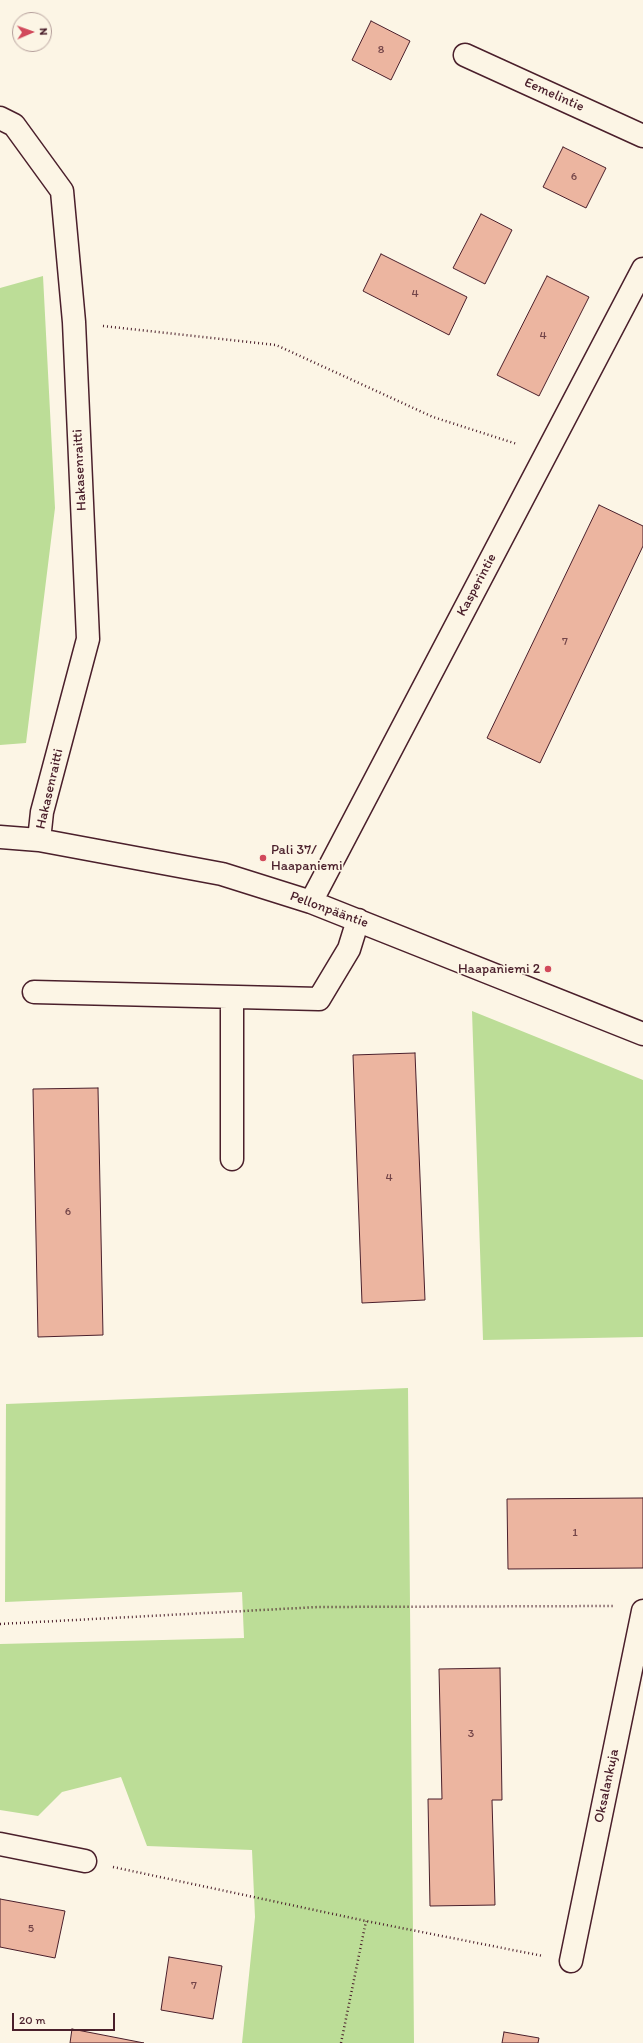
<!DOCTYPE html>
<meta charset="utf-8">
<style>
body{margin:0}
#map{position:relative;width:643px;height:2043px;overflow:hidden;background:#fcf5e5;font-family:Itim,sans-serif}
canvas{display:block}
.north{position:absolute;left:12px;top:12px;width:40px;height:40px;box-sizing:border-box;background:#fcf5e5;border:1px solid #b59f9b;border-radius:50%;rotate:88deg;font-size:11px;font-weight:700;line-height:16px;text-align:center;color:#4a1f2b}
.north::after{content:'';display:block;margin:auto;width:14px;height:18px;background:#d1495b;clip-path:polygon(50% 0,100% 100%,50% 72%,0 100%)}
.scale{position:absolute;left:12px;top:2013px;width:103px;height:18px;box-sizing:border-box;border:2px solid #4a1f2b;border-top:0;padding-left:5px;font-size:12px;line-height:14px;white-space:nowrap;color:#4a1f2b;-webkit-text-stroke:3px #fcf5e5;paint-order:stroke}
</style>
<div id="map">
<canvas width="643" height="2043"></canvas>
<div class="north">N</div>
<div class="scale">20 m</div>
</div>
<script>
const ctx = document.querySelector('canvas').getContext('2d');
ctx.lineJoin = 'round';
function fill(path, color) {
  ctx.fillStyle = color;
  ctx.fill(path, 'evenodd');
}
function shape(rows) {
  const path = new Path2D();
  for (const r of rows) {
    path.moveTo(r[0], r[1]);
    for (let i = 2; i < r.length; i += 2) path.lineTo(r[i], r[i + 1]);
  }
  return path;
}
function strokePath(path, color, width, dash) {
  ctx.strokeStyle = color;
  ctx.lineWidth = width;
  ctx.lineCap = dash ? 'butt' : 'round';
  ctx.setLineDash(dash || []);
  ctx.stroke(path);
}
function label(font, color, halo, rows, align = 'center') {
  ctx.font = font + ' Itim,sans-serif';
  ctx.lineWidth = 3.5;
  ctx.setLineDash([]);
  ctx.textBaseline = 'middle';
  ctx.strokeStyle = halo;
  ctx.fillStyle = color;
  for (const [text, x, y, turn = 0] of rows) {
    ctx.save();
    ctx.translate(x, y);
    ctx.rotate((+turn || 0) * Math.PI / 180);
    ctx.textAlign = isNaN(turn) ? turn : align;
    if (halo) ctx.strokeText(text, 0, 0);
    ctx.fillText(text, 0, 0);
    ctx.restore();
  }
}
const green = shape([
 [43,276,55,508,26,743,0,745,0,288],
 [472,1011,643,1080,643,1337,483,1340],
 [408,1388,414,2043,242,2043,255,1917,252,1850,147,1846,121,1777,62,1792,38,1816,0,1810,0,1644,244,1638,242,1592,5,1602,6,1404]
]);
const building = shape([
 [371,21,410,41,391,80,352,60,371,21],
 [563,147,606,168,586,208,543,187,563,147],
 [481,214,512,230,485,284,453,268,481,214],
 [381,254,467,297,449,335,363,291,381,254],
 [547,276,589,297,539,396,497,375,547,276],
 [599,505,643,526,643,546,540,763,487,738,599,505],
 [415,1053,425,1300,362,1303,353,1055,415,1053],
 [98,1088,103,1335,38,1337,33,1089,98,1088],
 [643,1498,643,1568,508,1569,507,1499,643,1498],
 [500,1668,502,1800,492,1800,495,1905,430,1906,428,1799,442,1799,439,1669,500,1668],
 [0,1899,65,1911,55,1958,0,1947,0,1899],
 [169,1957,222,1966,213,2019,161,2010,169,1957],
 [72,2029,144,2043,70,2043,72,2029],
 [504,2032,539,2038,538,2043,502,2043,504,2032]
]);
const path = shape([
 [103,326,276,345,433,417,517,444],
 [0,1624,318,1607,615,1606],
 [113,1867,366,1921,543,1956],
 [341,2043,366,1921]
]);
const minor = shape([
 [465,55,643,136],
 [0,118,14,125,62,191,74,322,88,639,42,812,39,840],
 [0,837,39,840,222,874,311,902,643,1034],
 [311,902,643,269],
 [34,992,319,999,349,949,358,920],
 [232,1159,232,997],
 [0,1844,85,1861],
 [571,1961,643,1611]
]);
const markers = [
 [263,858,4,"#d1495b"],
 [548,969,4,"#d1495b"]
];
const numberNames = [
 ["8",381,50],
 ["6",574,177],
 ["4",415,294],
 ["4",543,336],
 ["7",565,642],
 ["4",389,1178],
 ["6",68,1212],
 ["1",575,1533],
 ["3",471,1734],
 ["5",31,1929],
 ["7",194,1986]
];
const streetNames = [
 ["Eemelintie",554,95,24],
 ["Hakasenraitti",80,470,-93],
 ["Kasperintie",477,585,-62],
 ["Hakasenraitti",50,789,-77],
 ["Pellonpääntie",329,910,20],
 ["Oksalankuja",607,1786,-78]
];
const poiNames = [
 ["Pali 37/",271,850],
 ["Haapaniemi",271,866],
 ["Haapaniemi 2",540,969,"right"]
];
fill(green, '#bcdd97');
fill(building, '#ecb5a0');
strokePath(building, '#4a1f2b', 1);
strokePath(minor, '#4a1f2b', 25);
strokePath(path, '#4a1f2b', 2.5, [1, 3]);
strokePath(minor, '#fcf5e5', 22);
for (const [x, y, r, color] of markers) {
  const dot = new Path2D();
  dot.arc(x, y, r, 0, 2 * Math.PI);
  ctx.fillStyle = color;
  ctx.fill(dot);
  strokePath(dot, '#fcf5e5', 1.5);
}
label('12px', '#724448', null, numberNames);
label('14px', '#4a1f2b', '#fcf5e5', streetNames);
label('14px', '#4a1f2b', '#fcf5e5', poiNames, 'left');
</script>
